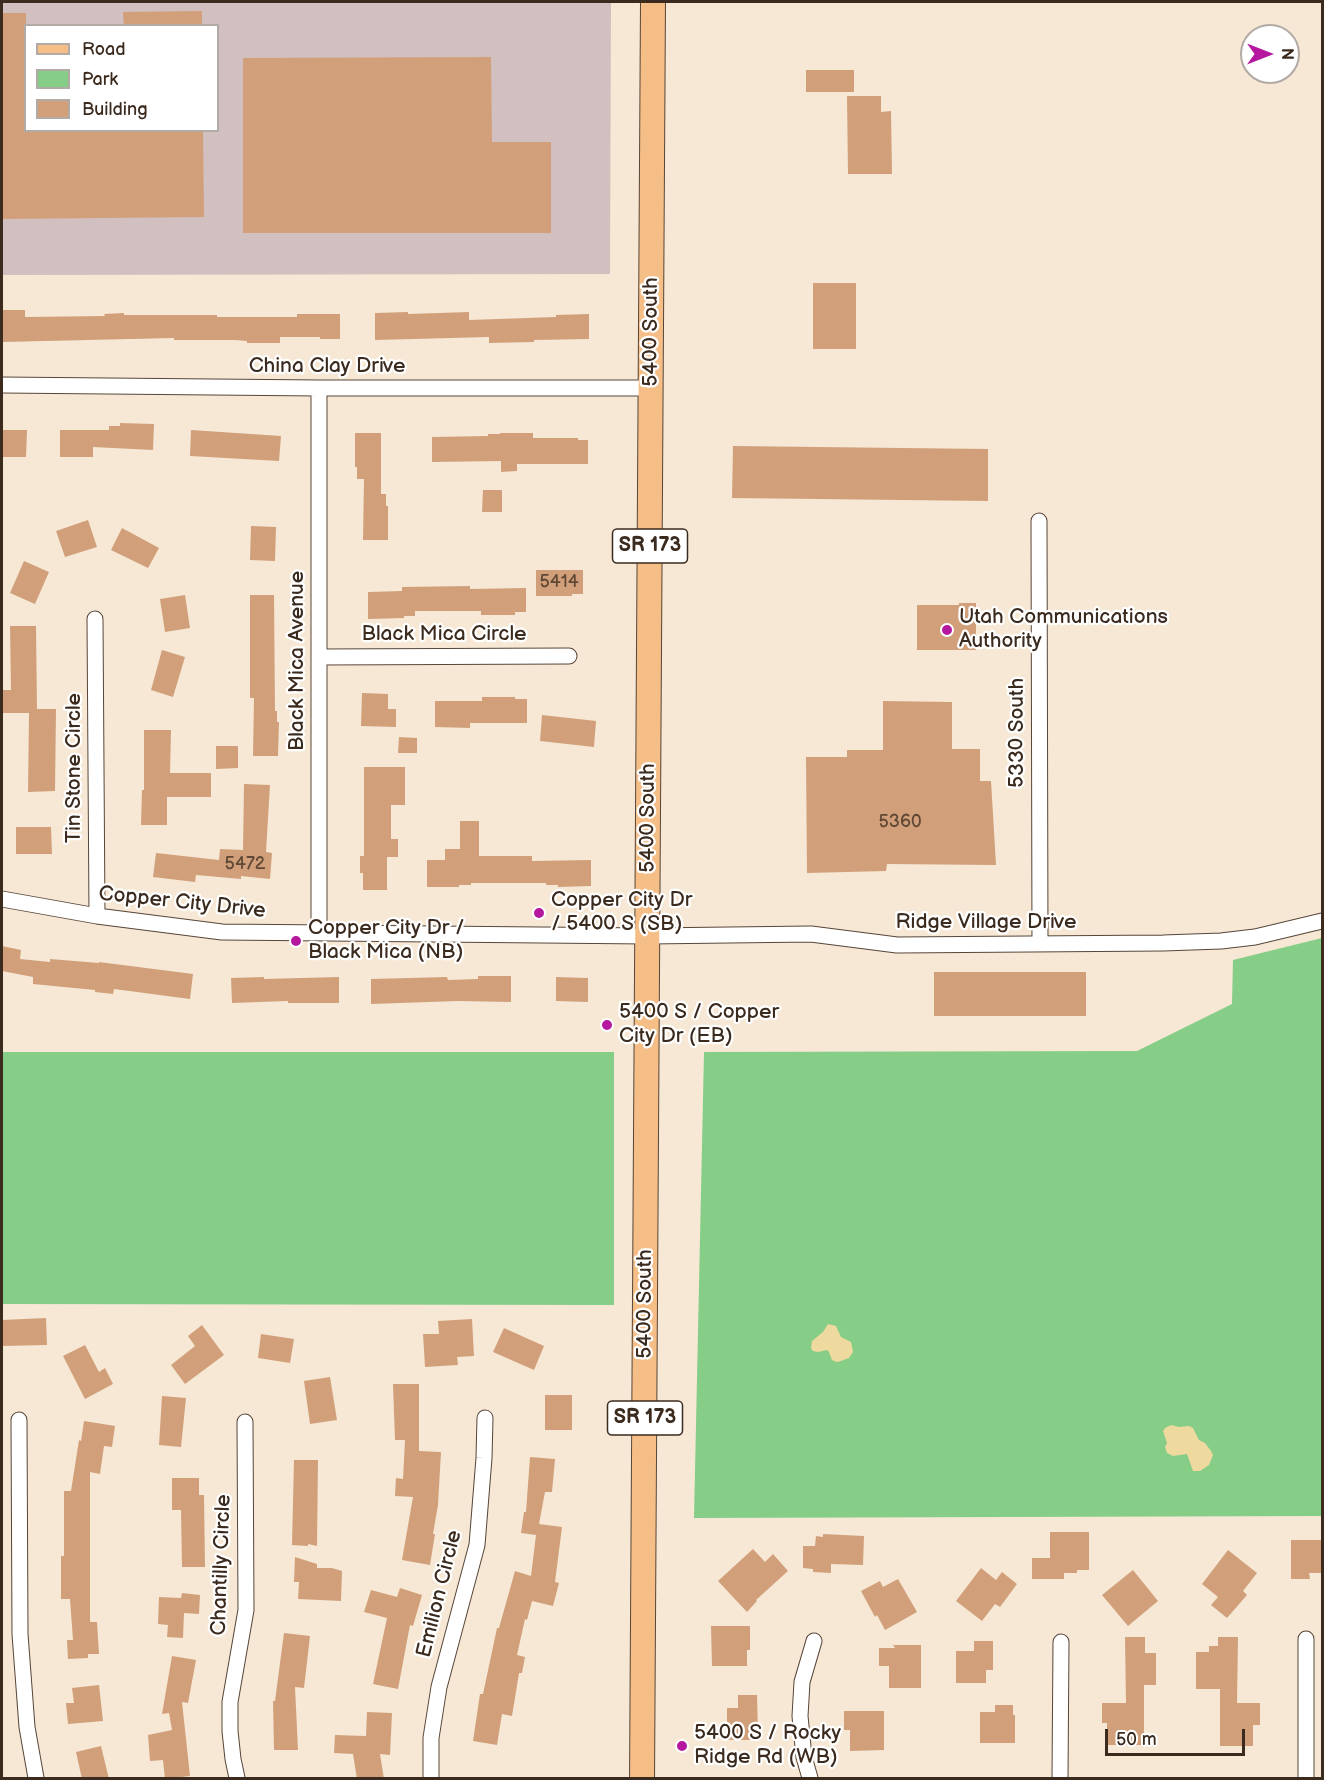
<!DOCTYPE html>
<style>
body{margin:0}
#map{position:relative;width:1324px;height:1780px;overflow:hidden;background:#f6e8d4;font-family:"Balsamiq Sans",sans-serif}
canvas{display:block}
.frame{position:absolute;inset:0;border:3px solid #3b2a1e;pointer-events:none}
.legend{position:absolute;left:24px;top:24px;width:195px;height:108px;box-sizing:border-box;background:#fff;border:2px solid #b1aaa5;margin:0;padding:8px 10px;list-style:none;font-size:18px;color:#3b2a1e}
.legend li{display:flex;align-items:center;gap:12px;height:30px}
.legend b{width:30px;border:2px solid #b1aaa5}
.north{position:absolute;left:1240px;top:24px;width:60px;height:60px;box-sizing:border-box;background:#fff;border:2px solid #b1aaa5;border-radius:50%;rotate:90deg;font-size:16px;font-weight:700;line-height:24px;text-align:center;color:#3b2a1e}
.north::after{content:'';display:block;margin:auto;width:21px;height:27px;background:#b5179e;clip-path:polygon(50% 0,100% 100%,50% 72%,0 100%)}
.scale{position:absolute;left:1105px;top:1729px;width:140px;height:27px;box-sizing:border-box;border:3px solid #3b2a1e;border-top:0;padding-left:8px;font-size:18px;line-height:21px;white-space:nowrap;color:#3b2a1e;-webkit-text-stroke:4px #fff;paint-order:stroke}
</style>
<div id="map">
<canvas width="1324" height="1780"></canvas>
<div class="frame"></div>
<ul class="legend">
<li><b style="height:8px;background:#f5be86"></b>Road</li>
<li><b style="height:16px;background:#86cd88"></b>Park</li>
<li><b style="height:16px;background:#d1a07b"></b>Building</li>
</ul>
<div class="north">N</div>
<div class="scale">50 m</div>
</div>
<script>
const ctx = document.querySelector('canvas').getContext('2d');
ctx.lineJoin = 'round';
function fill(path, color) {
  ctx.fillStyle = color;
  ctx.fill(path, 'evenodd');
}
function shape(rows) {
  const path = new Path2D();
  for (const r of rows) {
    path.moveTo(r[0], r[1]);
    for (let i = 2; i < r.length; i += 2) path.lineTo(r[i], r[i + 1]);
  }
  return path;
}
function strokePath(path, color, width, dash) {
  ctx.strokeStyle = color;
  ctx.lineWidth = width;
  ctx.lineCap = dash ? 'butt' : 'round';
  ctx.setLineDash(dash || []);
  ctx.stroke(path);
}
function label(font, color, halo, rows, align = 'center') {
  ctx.font = font + ' "Balsamiq Sans",sans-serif';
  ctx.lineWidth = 4.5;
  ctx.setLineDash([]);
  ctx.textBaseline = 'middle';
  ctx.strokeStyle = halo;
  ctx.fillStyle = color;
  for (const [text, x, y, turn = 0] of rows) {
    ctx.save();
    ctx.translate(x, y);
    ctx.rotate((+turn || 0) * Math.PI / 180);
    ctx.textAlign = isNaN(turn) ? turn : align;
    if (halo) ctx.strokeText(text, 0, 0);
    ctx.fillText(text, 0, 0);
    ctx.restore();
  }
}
const industrial = shape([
 [2,2,611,2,610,274,2,275],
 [26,26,218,26,218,130,26,130]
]);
const green = shape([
 [1322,938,1322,1516,694,1518,704,1052,1137,1051,1232,1004,1233,960],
 [2,1052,614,1052,614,1305,2,1304]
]);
const sand = shape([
 [828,1324,836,1326,841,1337,851,1342,853,1352,849,1358,838,1362,834,1361,832,1360,829,1352,827,1350,818,1352,813,1351,811,1348,812,1341,823,1332],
 [1171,1425,1179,1427,1189,1426,1193,1428,1199,1440,1205,1443,1211,1451,1213,1455,1209,1465,1200,1471,1193,1471,1187,1454,1173,1456,1167,1453,1165,1447,1167,1443,1163,1431,1165,1428]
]);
const building = shape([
 [202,11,202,26,124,26,123,12],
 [2,13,26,13,26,130,203,130,204,217,2,219],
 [491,57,492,142,551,142,551,233,243,233,243,58],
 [806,70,854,70,854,92,806,92],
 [847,96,881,96,881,112,891,111,892,174,848,174],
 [813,283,856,283,856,349,813,349],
 [2,310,25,310,25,317,105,316,104,314,124,313,124,315,217,315,217,317,297,317,297,314,340,314,340,339,320,339,320,337,280,337,280,343,247,343,247,341,235,340,174,340,174,338,2,342],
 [408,312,408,314,469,312,469,320,556,317,556,315,589,314,589,339,534,340,534,342,489,343,489,337,375,340,375,313],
 [120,423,154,424,153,450,93,447,93,457,60,457,60,430,109,430,109,426,120,426],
 [2,430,27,430,26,457,2,457],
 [191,430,281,436,279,461,190,456],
 [355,433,381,433,381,494,386,494,386,506,388,506,388,540,363,540,364,479,357,479,357,467,355,467],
 [500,433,533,433,533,438,578,438,578,440,588,440,588,464,517,464,517,471,501,472,501,461,432,462,432,437,488,436,488,434,500,434],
 [733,446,988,449,988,501,732,498],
 [483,490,502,490,502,512,482,512],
 [88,520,97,547,65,557,56,531],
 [251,526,276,527,275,561,250,560],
 [122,528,159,548,148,568,111,550],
 [24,561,49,572,35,604,10,593],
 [536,570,583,570,583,594,572,594,572,596,536,596],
 [470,586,470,589,526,588,526,612,515,612,515,615,481,615,481,611,415,611,415,616,404,616,404,618,368,619,368,592,402,591,402,587],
 [185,595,190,628,165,632,160,599],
 [250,595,274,595,275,711,277,711,277,722,279,722,278,756,253,756,254,698,250,698],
 [959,603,976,603,976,650,917,650,917,605,959,605],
 [10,626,36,626,37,709,56,709,55,791,28,792,29,713,2,713,2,690,11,690],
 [162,650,185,657,173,697,151,690],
 [362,693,388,694,388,709,396,709,396,727,361,726],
 [482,697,515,697,515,699,527,699,527,723,470,723,470,728,435,727,435,701,482,701],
 [883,701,952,702,952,749,980,749,980,781,991,781,996,865,887,864,886,871,807,873,806,757,847,757,847,750,883,750],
 [542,715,596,721,594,747,540,741],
 [144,730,171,730,170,773,211,773,211,797,167,797,167,825,141,825,142,790,144,790],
 [399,737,417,738,417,753,398,753],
 [216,746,238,746,238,768,216,769],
 [364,767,405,767,405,805,391,805,391,839,398,839,398,857,387,857,387,890,363,890,363,873,360,873,360,856,364,856],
 [244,784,270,785,266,852,272,853,270,879,241,876,241,879,196,875,195,882,153,877,156,853,219,860,220,849,243,850],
 [460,821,479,821,479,856,532,856,532,861,591,860,591,886,558,887,558,885,546,885,546,883,471,883,471,885,459,885,459,887,427,887,427,860,445,860,445,849,460,849],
 [16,827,51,827,52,854,16,854],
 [2,946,21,950,20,959,50,962,50,959,99,963,99,962,193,974,190,999,114,989,113,994,95,992,95,990,33,984,33,977,2,971],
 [934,972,1086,972,1086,1016,934,1016],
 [478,976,511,976,511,1002,458,1001,371,1004,371,979,447,977,448,980,478,979],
 [264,977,264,979,339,977,339,1003,288,1003,288,1001,232,1003,231,978],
 [556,977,588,978,588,1002,556,1001],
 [46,1318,47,1345,2,1346,2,1320],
 [472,1319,474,1356,457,1357,458,1365,425,1367,423,1334,439,1334,438,1321],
 [202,1325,224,1355,185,1384,171,1365,195,1346,188,1336],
 [504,1328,544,1346,534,1370,493,1352],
 [261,1334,294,1339,290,1363,258,1358],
 [85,1345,99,1372,105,1368,113,1384,85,1399,63,1356],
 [330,1377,337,1420,310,1424,304,1381],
 [393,1384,419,1384,419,1451,441,1452,438,1505,433,1534,435,1534,430,1565,402,1560,413,1497,395,1496,396,1478,403,1479,405,1440,395,1440],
 [545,1395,572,1395,572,1430,545,1430],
 [162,1396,186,1398,181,1447,159,1445],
 [84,1421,115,1426,112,1447,104,1446,100,1474,90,1472,90,1622,97,1622,99,1654,88,1654,88,1658,68,1659,67,1640,73,1640,70,1599,61,1599,61,1556,64,1556,64,1491,71,1491,79,1440,81,1441],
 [530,1457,555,1459,552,1492,545,1492,539,1524,562,1527,555,1582,559,1583,553,1606,532,1601,527,1620,525,1619,517,1655,525,1657,522,1673,519,1673,512,1716,502,1714,497,1745,473,1741,480,1694,483,1694,497,1628,499,1628,515,1571,531,1576,536,1535,521,1533,524,1512,526,1512],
 [294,1460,318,1460,317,1546,308,1544,308,1546,292,1545],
 [172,1478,199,1478,199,1495,204,1495,205,1567,182,1567,181,1510,172,1510],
 [1050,1532,1089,1532,1089,1570,1077,1570,1077,1573,1064,1573,1064,1579,1032,1579,1032,1558,1050,1558],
 [823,1534,864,1536,863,1565,831,1564,831,1573,813,1572,813,1569,803,1568,803,1546,815,1546,816,1536,823,1537],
 [1291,1540,1323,1540,1323,1573,1309,1573,1310,1579,1291,1579],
 [753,1549,765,1562,773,1554,788,1571,756,1600,757,1601,747,1612,718,1581],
 [1228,1550,1257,1573,1243,1591,1247,1595,1227,1618,1211,1605,1218,1597,1202,1584],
 [295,1557,317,1564,317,1568,332,1568,342,1571,341,1601,298,1599,299,1582,294,1582],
 [981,1568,996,1580,1002,1572,1017,1584,1000,1607,995,1604,982,1621,956,1601],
 [1133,1570,1158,1601,1128,1626,1102,1595],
 [898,1579,917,1612,885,1630,877,1615,875,1617,861,1591,880,1581,883,1587],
 [400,1588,422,1595,413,1626,410,1625,398,1689,373,1684,387,1618,364,1612,371,1590,397,1597],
 [182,1593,200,1595,199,1614,184,1613,183,1638,167,1637,168,1625,158,1624,159,1597,181,1598],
 [711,1626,750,1626,750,1650,747,1650,747,1666,712,1666],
 [284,1633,310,1636,304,1688,295,1687,298,1750,274,1750,273,1701,275,1701],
 [1125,1637,1145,1637,1145,1653,1156,1653,1156,1685,1144,1685,1144,1745,1107,1745,1107,1723,1102,1723,1102,1703,1126,1703],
 [1218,1637,1238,1637,1237,1703,1260,1703,1260,1725,1253,1725,1253,1746,1220,1746,1220,1689,1196,1689,1196,1652,1209,1652,1209,1646,1218,1646],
 [974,1641,993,1641,993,1670,986,1670,986,1683,956,1683,956,1651,974,1651],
 [893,1645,921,1645,921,1688,889,1688,889,1666,879,1666,879,1648,895,1648],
 [172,1656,196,1660,188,1703,182,1702,190,1776,165,1779,163,1760,150,1761,148,1735,172,1730,169,1713,162,1714],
 [99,1685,103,1721,68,1724,66,1703,74,1703,72,1688],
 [738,1695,757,1695,758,1735,754,1735,754,1740,727,1740,727,1708,738,1708],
 [995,1705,1013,1705,1013,1715,1015,1715,1015,1743,980,1743,980,1712,995,1712],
 [844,1711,884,1711,884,1750,850,1751,850,1730,844,1730],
 [367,1712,392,1713,390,1755,380,1754,384,1779,357,1779,353,1754,334,1753,335,1735,366,1736],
 [101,1746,109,1779,82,1779,76,1752]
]);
const minor = shape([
 [2,385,319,388,651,388],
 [319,388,319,933],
 [1039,521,1040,944],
 [95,619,97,916],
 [319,657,569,656],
 [2,899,97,916,222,932,648,936,811,934,897,945,1163,943,1221,941,1255,937,1322,921],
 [19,1420,20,1634,27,1727,36,1778],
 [237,1778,233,1759,230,1731,230,1702,246,1610,245,1422],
 [431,1778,431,1738,439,1687,477,1545,484,1458,485,1418],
 [810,1778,804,1757,800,1716,802,1682,814,1641],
 [1060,1778,1061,1642],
 [1306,1778,1306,1639]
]);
const primary = shape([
 [642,1778,653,2]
]);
const markers = [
 [947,630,6,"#b5179e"],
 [539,913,6,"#b5179e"],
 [296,941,6,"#b5179e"],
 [607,1025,6,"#b5179e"],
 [682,1746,6,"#b5179e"]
];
const numberNames = [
 ["5414",559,582],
 ["5360",900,822],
 ["5472",245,864]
];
const shields = [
 [650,546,75],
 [645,1418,75]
];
const shieldNames = [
 ["SR 173",650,546],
 ["SR 173",645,1418]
];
const streetNames = [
 ["5400 South",652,332,-90],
 ["China Clay Drive",327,367],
 ["Black Mica Circle",444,635],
 ["Black Mica Avenue",298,661,-90],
 ["5330 South",1018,733,-90],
 ["Tin Stone Circle",75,768,-90],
 ["5400 South",649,818,-90],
 ["Copper City Drive",182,903,6],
 ["Ridge Village Drive",986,923],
 ["5400 South",646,1304,-90],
 ["Chantilly Circle",222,1565,-88],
 ["Emilion Circle",440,1594,-76]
];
const poiNames = [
 ["Utah Communications",959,618],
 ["Authority",959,642],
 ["Copper City Dr",551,901],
 ["/ 5400 S (SB)",551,925],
 ["Copper City Dr /",308,929],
 ["Black Mica (NB)",308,953],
 ["5400 S / Copper",619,1013],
 ["City Dr (EB)",619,1037],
 ["5400 S / Rocky",694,1734],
 ["Ridge Rd (WB)",694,1758]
];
fill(industrial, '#d2bfbf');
fill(green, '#86cd88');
fill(sand, '#eeda9e');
fill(building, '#d1a07b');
strokePath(minor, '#574639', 17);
strokePath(primary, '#574639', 26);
strokePath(minor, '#fff', 15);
strokePath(primary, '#f5be86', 24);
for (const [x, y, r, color] of markers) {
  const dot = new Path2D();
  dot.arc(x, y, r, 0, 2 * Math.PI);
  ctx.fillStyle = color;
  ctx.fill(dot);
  strokePath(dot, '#fff', 2);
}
label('18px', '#604835', null, numberNames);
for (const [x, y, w] of shields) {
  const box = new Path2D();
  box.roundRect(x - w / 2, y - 17, w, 34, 4.5);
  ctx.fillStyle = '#fff';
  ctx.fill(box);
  strokePath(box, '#3b2a1e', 1.5);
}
label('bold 20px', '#3b2a1e', null, shieldNames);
label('21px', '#3b2a1e', '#fff', streetNames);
label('21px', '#3b2a1e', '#fff', poiNames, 'left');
</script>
